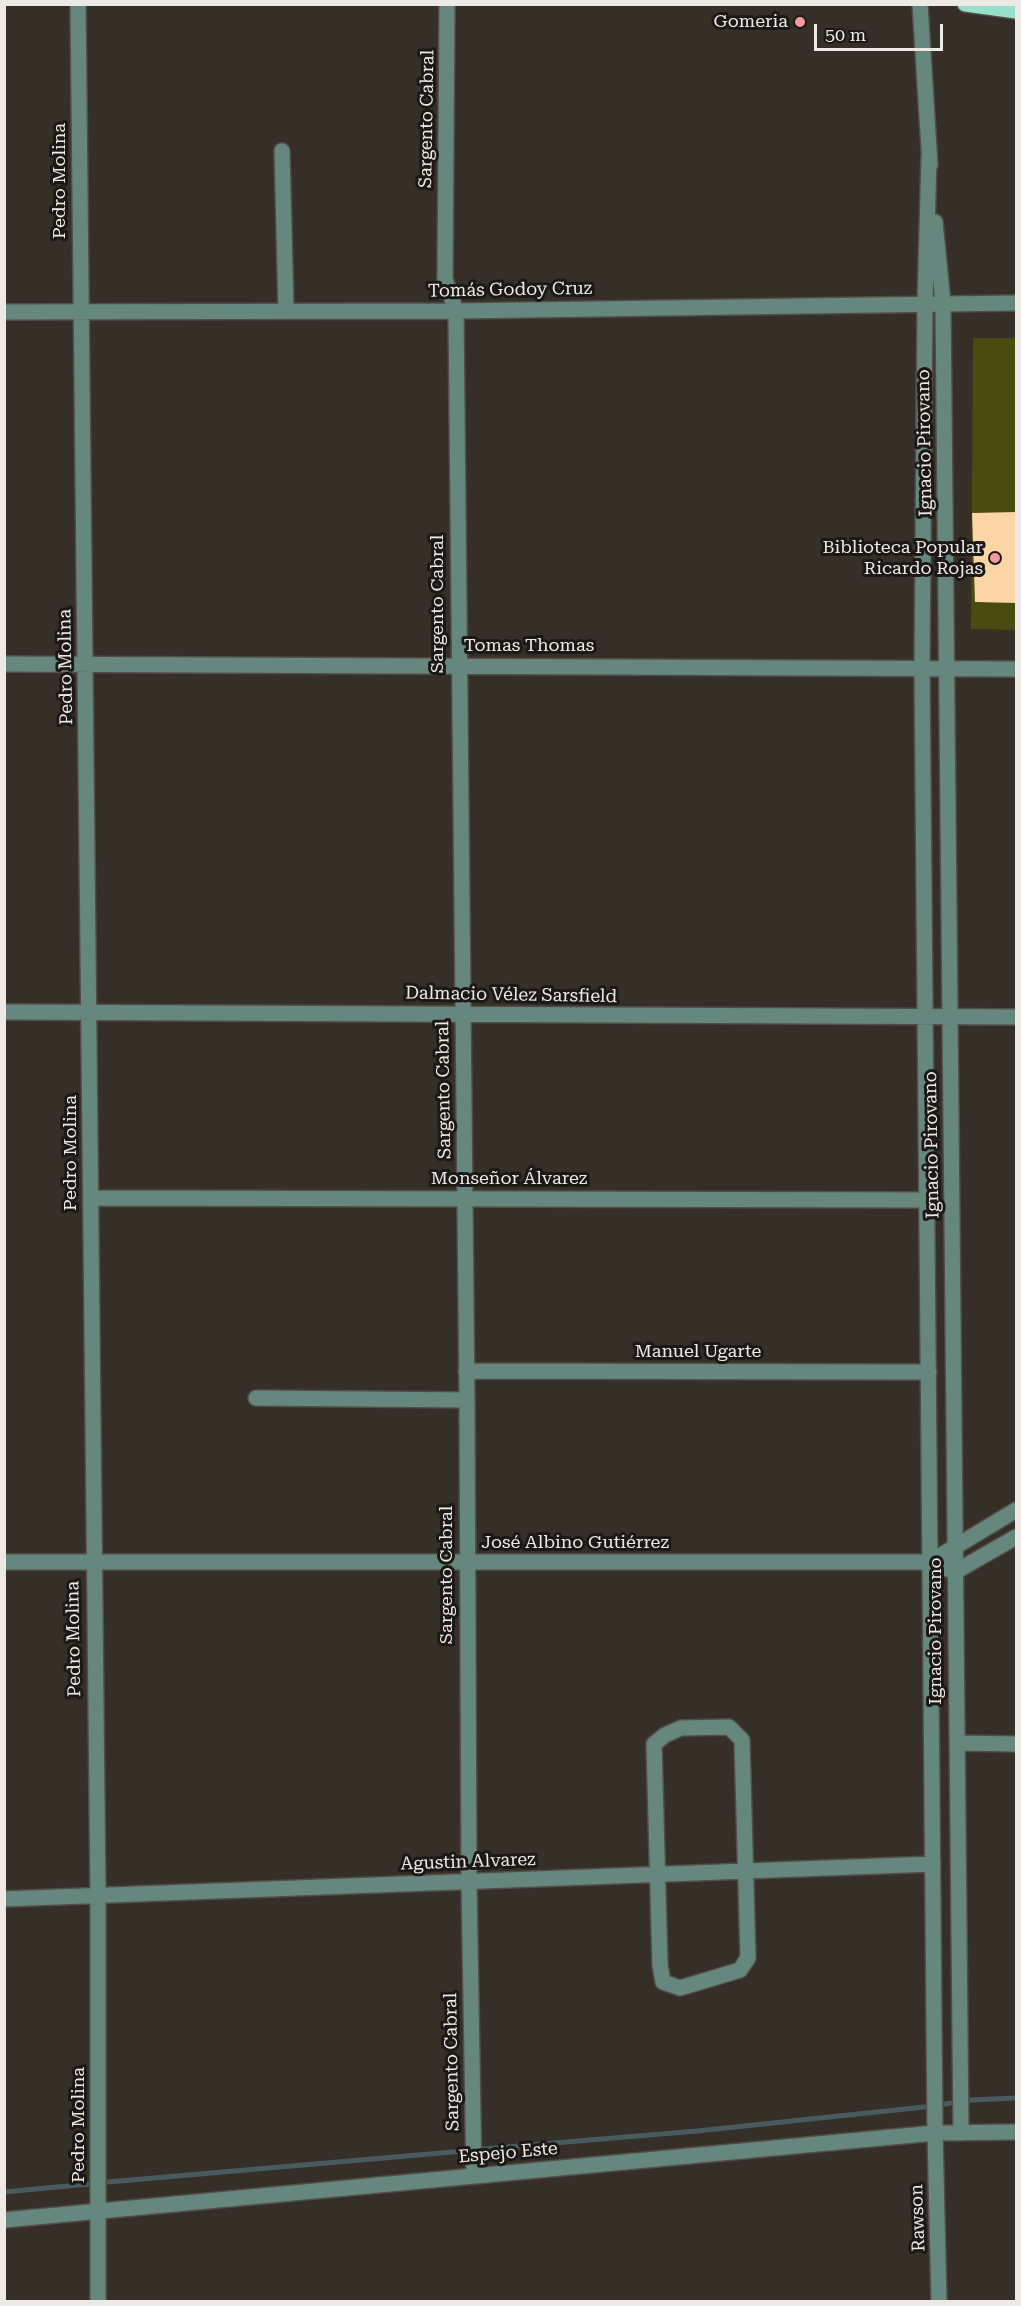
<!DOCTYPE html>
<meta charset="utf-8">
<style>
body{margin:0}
#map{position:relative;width:1021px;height:2306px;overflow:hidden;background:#352f28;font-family:"Roboto Serif",serif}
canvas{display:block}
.frame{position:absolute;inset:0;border:6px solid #ede9e4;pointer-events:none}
.scale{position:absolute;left:814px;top:24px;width:129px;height:27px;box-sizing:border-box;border:3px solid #ede9e4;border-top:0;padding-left:8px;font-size:18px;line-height:21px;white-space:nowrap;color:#ede9e4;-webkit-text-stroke:4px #1b1815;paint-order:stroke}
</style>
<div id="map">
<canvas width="1021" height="2306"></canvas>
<div class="frame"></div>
<div class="scale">50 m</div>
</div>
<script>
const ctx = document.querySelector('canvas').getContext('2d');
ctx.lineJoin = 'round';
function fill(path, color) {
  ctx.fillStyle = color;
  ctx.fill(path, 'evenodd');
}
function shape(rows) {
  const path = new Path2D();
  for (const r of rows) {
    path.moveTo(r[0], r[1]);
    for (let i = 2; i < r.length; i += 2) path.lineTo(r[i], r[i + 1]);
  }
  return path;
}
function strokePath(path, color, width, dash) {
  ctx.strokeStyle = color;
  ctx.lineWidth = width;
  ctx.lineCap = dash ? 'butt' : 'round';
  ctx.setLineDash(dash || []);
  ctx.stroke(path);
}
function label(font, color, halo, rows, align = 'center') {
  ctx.font = font + ' "Roboto Serif",serif';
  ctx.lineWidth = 6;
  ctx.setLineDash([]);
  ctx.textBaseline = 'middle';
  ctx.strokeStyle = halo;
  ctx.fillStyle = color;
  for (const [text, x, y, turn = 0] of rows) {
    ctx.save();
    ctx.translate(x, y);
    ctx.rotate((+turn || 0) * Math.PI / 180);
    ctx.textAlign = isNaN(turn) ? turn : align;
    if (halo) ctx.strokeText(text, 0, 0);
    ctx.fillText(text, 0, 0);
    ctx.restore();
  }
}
const green = shape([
 [973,338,1016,338,1016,630,971,629]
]);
const stream = shape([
 [971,2100,1016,2098],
 [945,2104,950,2103],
 [483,2149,697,2131,924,2107],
 [108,2182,464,2151],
 [4,2192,89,2184]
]);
const building = shape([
 [1017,512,1017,603,975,602,972,513]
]);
const minor = shape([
 [78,4,98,1895,98,2302],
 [447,4,445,279,456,311,467,1400,469,1882,474,2176],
 [920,4,930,165],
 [282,151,286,310],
 [929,157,925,303,922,668,935,2133,939,2302],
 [935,222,943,303,961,2133],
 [4,312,456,311,1016,303],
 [4,664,1016,669],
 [4,1012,1016,1017],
 [91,1198,927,1200],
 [466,1371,929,1372],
 [256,1398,467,1400],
 [4,1562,930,1562,955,1572,1016,1537],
 [930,1562,1016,1510],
 [729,1727,742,1740,748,1958,740,1970,680,1988,663,1982,660,1965,654,1744,665,1735,681,1728,729,1727],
 [957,1743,1016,1744],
 [4,1899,933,1864],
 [4,2220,935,2133,1016,2132]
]);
const major = shape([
 [965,4,1016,11]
]);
const markers = [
 [800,22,6,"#f59b9e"],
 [995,558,6,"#f59b9e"]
];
const poiNames = [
 ["Gomeria",788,22],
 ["Biblioteca Popular",983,548],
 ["Ricardo Rojas",983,569]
];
const streetNames = [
 ["Sargento Cabral",427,119,-89],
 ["Pedro Molina",60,181,-90],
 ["Tomás Godoy Cruz",510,290,-1],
 ["Ignacio Pirovano",925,443,-91],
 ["Sargento Cabral",438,604,-90],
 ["Tomas Thomas",529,646],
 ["Pedro Molina",66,667,-91],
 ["Dalmacio Vélez Sarsfield",511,995,1],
 ["Sargento Cabral",444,1090,-91],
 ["Ignacio Pirovano",932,1145,-91],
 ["Pedro Molina",71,1153,-90],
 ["Monseñor Álvarez",509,1179],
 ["Manuel Ugarte",698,1352],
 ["José Albino Gutiérrez",575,1543],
 ["Sargento Cabral",447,1575,-90],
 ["Ignacio Pirovano",936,1631,-90],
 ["Pedro Molina",74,1639,-91],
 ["Agustin Alvarez",468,1862,-2],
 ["Sargento Cabral",452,2062,-91],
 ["Pedro Molina",79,2125,-90],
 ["Espejo Este",508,2153,-5],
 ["Rawson",918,2218,-92]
];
fill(green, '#494c11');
strokePath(stream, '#485b5e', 5);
fill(building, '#fbd5a6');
strokePath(minor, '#524d46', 18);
strokePath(major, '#524d46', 18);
strokePath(minor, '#65877d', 15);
strokePath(major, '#96dfca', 15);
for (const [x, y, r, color] of markers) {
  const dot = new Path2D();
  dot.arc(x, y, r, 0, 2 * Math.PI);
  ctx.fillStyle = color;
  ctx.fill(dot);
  strokePath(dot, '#1b1815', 2);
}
label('18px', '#ede9e4', '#1b1815', poiNames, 'right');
label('18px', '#ede9e4', '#1b1815', streetNames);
</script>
